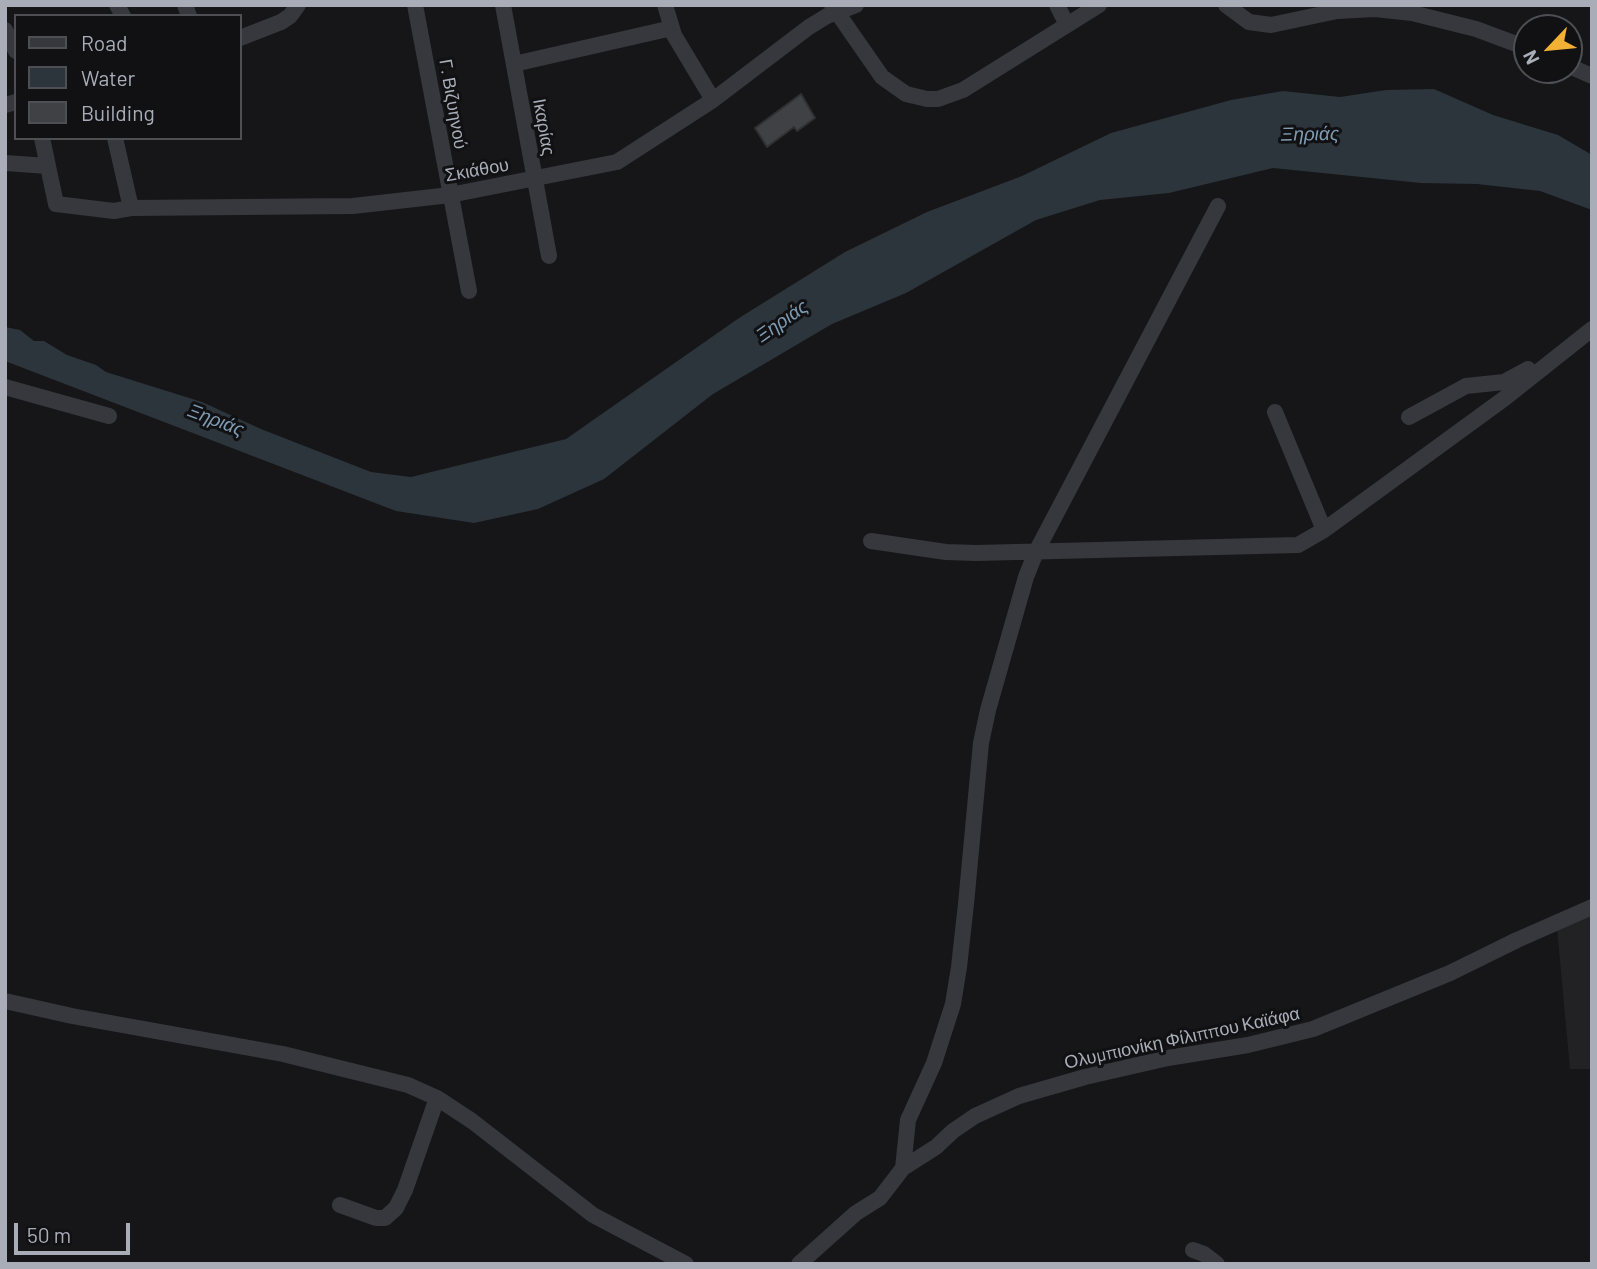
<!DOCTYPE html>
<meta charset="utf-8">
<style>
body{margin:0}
#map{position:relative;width:1597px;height:1269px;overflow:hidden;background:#161618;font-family:Barlow,sans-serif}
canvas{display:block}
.frame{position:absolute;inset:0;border:7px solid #a8adb8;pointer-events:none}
.legend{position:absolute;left:14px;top:14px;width:228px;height:126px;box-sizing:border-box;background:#111113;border:2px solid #4d4f55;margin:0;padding:9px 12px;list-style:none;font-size:21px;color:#a8adb8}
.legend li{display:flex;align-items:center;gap:14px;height:35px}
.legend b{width:35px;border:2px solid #4d4f55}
.north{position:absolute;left:1513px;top:14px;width:70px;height:70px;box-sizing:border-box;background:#111113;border:2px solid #4d4f55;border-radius:50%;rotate:244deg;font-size:19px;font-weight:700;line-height:28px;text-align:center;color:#a8adb8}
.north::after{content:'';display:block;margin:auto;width:24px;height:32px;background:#f2b134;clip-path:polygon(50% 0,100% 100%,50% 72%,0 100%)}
.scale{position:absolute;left:14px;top:1223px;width:116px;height:32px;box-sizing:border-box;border:4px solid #a8adb8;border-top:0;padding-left:9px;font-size:21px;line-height:24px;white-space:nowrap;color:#a8adb8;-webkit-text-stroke:5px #111113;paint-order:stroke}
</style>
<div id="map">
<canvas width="1597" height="1269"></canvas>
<div class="frame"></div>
<ul class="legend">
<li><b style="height:9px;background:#37383d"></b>Road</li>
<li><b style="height:19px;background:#2c353c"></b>Water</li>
<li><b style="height:19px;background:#404145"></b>Building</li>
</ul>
<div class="north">N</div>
<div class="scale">50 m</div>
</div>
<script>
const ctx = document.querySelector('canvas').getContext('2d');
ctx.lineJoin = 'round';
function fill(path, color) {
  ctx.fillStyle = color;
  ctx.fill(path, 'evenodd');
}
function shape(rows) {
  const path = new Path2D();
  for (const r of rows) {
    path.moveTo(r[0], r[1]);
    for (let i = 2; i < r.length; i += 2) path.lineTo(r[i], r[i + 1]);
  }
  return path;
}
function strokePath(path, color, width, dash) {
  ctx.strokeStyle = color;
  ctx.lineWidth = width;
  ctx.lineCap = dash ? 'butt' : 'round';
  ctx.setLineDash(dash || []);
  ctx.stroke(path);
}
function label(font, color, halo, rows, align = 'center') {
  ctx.font = font + ' Barlow,sans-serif';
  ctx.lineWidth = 6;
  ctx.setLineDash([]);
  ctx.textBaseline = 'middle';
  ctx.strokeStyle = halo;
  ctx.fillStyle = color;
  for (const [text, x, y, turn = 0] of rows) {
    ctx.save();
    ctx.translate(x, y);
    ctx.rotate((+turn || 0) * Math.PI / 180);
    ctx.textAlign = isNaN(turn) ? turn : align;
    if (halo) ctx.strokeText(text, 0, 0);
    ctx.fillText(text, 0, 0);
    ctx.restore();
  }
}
const built = shape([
 [1592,914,1592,1069,1570,1069,1557,928]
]);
const water = shape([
 [1434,89,1493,115,1558,135,1592,155,1592,210,1540,191,1477,184,1421,183,1273,168,1169,193,1100,200,1036,220,906,293,832,324,713,394,604,479,538,509,474,523,396,511,5,361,5,327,20,330,34,341,44,341,67,355,96,365,106,372,202,402,261,429,371,472,411,477,566,439,739,318,845,252,927,212,1022,176,1111,133,1231,100,1283,91,1340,97,1386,90]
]);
const building = shape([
 [801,94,815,118,797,131,794,127,767,147,755,128,801,94]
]);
const minor = shape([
 [117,5,123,16],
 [185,5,189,16],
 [415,5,469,291],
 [503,5,549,256],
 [665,5,674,35,713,100],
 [832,5,882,77,906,94,927,99,938,99,963,90,1099,5],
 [1057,5,1067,25],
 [1226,5,1249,22,1271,25,1337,11,1375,9,1412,13,1476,29,1527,48],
 [5,30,16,51],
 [240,38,281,22,290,16,298,5],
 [514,64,672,28],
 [1569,66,1592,76],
 [5,105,16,102],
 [42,138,56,204,114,211,131,208,353,206,450,195,617,162,713,100,809,27,827,16,856,5],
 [115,138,131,208],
 [5,163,48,166],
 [5,387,109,416],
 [1275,412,1324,530],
 [1409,417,1466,386,1504,382,1528,369],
 [871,541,946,552,976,553,1298,545,1324,530,1505,398,1592,329],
 [5,1001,72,1016,283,1054,408,1085,437,1098,472,1121,593,1215,686,1264],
 [903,1168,936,1147,953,1131,975,1116,1019,1096,1085,1077,1168,1058,1248,1045,1313,1029,1450,973,1517,940,1592,907],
 [340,1205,376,1218,385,1218,396,1208,405,1190,437,1098],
 [1193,1250,1204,1254,1217,1264],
 [799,1264,856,1213,880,1198,903,1168,908,1120,934,1063,953,1004,959,967,966,904,981,743,988,710,1026,577,1036,552,1218,206]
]);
const streetNames = [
 ["Γ. Βιζυηνού",453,104,80],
 ["Ικαρίας",544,127,80],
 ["Σκιάθου",477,170,-10],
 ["Ολυμπιονίκη Φίλιππου Καϊάφα",1182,1038,-12]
];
const waterNames = [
 ["Ξηριάς",1310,134,-1],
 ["Ξηριάς",782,321,-35],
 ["Ξηριάς",216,420,21]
];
fill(built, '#222225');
fill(water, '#2c353c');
fill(building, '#404145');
strokePath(building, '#303034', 2);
strokePath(minor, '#37383d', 16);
label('18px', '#a8adb8', '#111113', streetNames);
label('italic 19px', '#7f9bb3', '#111113', waterNames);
</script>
